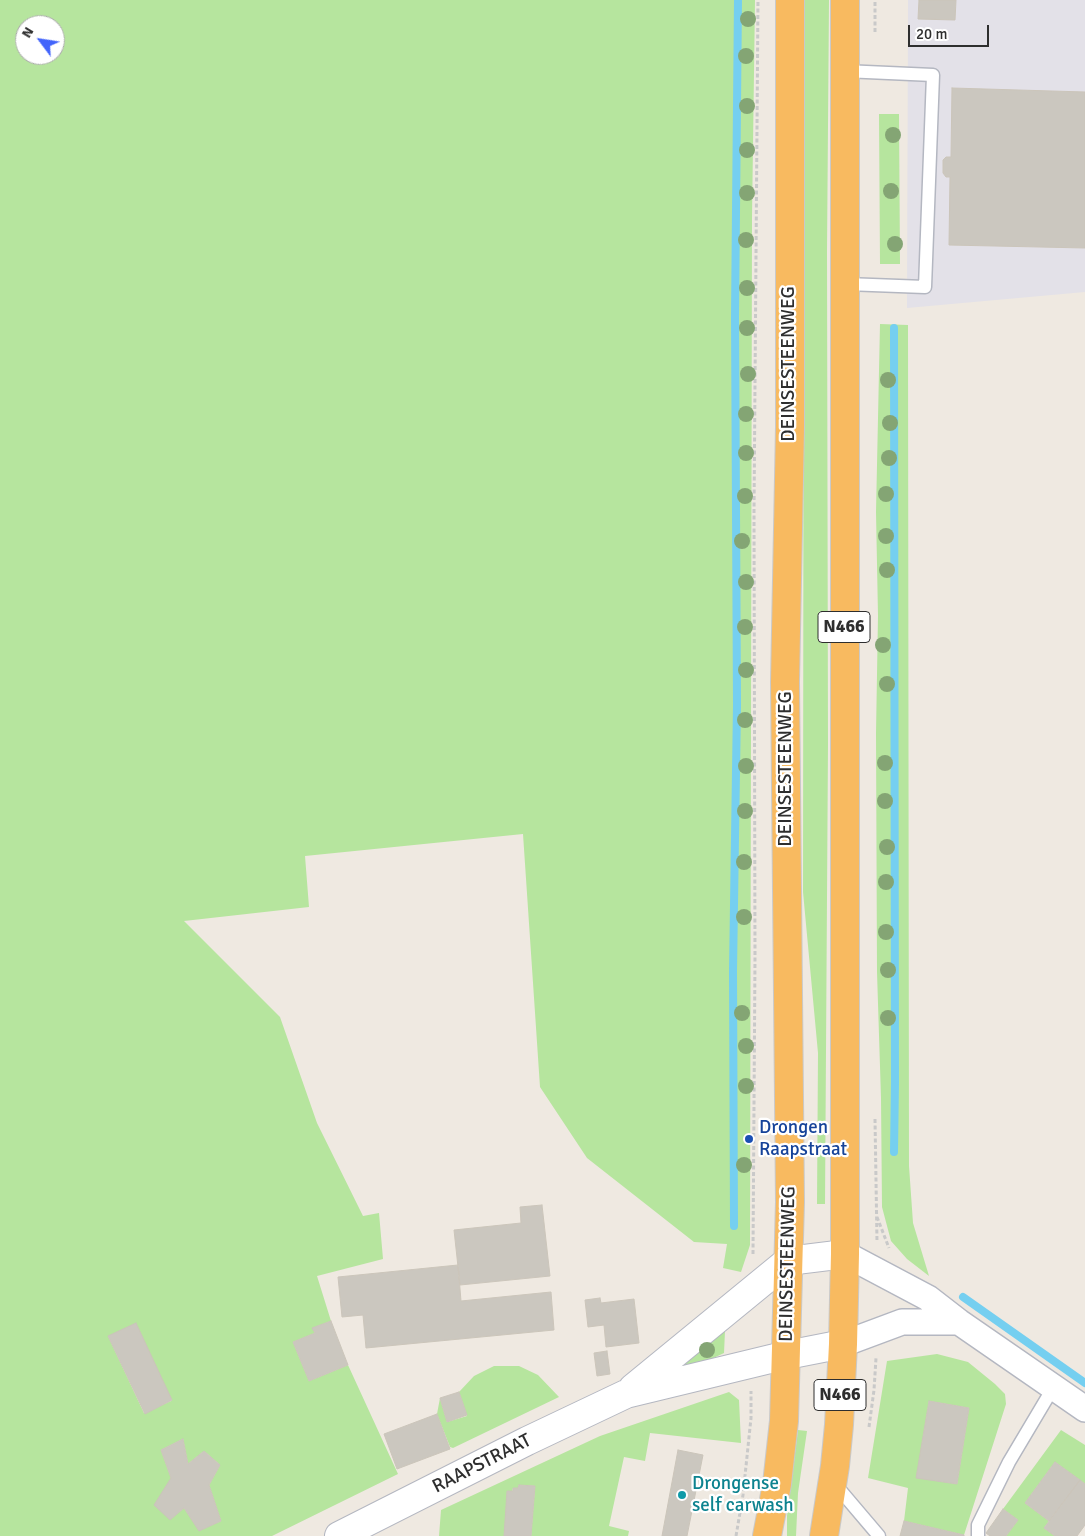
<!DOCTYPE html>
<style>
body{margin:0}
#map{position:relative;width:1085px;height:1536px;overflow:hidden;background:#efe9e1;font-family:Signika,sans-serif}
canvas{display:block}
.north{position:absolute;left:15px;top:15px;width:50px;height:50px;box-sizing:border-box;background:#fff;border:1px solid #ababab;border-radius:50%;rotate:301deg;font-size:14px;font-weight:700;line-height:20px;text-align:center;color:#2e2e2e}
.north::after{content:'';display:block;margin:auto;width:18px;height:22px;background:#4264fb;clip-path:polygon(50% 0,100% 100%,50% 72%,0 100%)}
.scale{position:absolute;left:908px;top:25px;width:81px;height:22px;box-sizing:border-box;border:2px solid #2e2e2e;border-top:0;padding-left:6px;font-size:15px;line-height:18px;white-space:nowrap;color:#2e2e2e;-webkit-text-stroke:4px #fff;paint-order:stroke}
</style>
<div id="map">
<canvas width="1085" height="1536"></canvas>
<div class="north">N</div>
<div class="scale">20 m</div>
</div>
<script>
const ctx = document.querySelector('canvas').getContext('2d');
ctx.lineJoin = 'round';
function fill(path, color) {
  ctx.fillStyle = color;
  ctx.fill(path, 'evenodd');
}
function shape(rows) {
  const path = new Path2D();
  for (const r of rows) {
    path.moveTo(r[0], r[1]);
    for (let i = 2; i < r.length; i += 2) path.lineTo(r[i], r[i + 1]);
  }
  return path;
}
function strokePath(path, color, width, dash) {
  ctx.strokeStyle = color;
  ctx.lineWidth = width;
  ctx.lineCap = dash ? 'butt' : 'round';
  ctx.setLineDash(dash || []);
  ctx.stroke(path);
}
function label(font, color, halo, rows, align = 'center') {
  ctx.font = font + ' Signika,sans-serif';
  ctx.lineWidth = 4.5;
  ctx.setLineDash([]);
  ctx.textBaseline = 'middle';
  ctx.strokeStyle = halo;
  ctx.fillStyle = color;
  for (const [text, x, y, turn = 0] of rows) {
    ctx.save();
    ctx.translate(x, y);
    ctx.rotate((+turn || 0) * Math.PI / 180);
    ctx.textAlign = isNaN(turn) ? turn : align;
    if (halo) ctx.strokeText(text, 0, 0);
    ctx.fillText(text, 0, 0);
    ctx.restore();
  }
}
const industrial = shape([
 [908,0,1085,0,1085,292,907,308]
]);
const green = shape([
 [0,0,755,0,752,218,750,1245,741,1272,723,1268,727,1244,694,1242,587,1158,540,1087,523,834,305,856,309,907,184,921,280,1017,317,1123,363,1216,379,1213,383,1259,317,1276,331,1321,313,1328,315,1333,293,1342,309,1381,348,1365,398,1474,272,1536,0,1536],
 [25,25,55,25,55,55,25,55],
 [108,1336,172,1400,171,1401,144,1413],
 [183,1439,188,1464,204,1451,220,1465,209,1485,221,1521,199,1530,184,1508,170,1519,171,1478,161,1450],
 [804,0,829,0,827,251,828,744,825,1204,817,1204,818,1053,803,892],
 [879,114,899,114,900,264,880,264],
 [880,324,908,325,909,1166,913,1223,929,1276,907,1259,891,1241,882,1207,881,1098,877,972,876,733,878,616,876,512],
 [725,1331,724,1353,686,1371,668,1364,709,1335],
 [937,1354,968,1362,995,1384,1005,1394,1006,1404,964,1535,904,1521,908,1488,868,1478,887,1361],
 [929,1401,969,1408,957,1484,917,1477],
 [494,1366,519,1366,538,1375,559,1397,453,1448,450,1447,437,1414,440,1398,447,1422,467,1416,459,1392,474,1376],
 [729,1392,739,1400,741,1443,650,1433,645,1461,624,1457,609,1526,629,1531,628,1536,531,1536,535,1486,519,1485,518,1488,513,1488,504,1536,439,1536,441,1510,600,1436],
 [798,1430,807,1431,798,1493,796,1536,787,1536,787,1516],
 [1061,1430,1085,1445,1085,1484,1055,1462,1025,1503,1049,1521,1044,1528,1055,1536,1006,1536,1018,1520,1003,1509]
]);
const stream = shape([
 [894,1152,895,1082,894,328],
 [734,1226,733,971,737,705,735,317,738,0],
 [963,1297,1085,1383]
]);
const building = shape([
 [919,0,956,0,955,20,918,19,919,0],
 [952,88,1085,92,1085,248,949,245,950,177,946,177,943,173,943,160,946,157,951,157,952,88],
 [542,1205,550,1276,460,1285,454,1230,521,1223,520,1207,542,1205],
 [458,1265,461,1301,551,1292,554,1330,366,1348,363,1315,342,1317,338,1277,458,1265],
 [600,1298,601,1303,634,1299,639,1343,606,1347,604,1325,588,1327,585,1300,600,1298],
 [331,1321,348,1365,309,1381,293,1342,315,1333,312,1328,331,1321],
 [136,1323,172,1400,145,1414,108,1336,136,1323],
 [607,1351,610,1374,597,1376,594,1353,607,1351],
 [459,1392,467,1415,447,1422,440,1398,459,1392],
 [929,1401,969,1408,957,1484,916,1478,929,1401],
 [437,1414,450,1449,397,1469,384,1434,437,1414],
 [183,1439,188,1464,204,1451,220,1465,209,1485,221,1521,199,1531,184,1508,170,1520,154,1505,171,1478,161,1450,183,1439],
 [678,1450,703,1455,687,1536,662,1536,678,1450],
 [1055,1462,1080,1480,1049,1521,1025,1503,1055,1462],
 [1080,1480,1085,1484,1085,1525,1077,1536,1055,1536,1044,1528,1080,1480],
 [519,1485,535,1486,531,1536,504,1536,507,1491,513,1491,513,1488,518,1488,519,1485],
 [1003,1509,1018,1520,1006,1536,990,1536,986,1533,1003,1509],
 [904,1521,964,1535,964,1536,900,1536,904,1521]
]);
const path = shape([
 [875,32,875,0],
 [875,1119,877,1242],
 [877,1217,889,1248],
 [753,1254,755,956,754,512,758,0],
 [869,1427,874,1390,876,1358],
 [736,1536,743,1495,751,1418,751,1391]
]);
const service = shape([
 [844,71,933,75,925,287,846,284],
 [834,1483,879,1536],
 [978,1536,978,1525,1009,1462,1053,1388]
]);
const minor = shape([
 [845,1254,928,1298,959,1322,1085,1409],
 [843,1344,902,1322,959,1322]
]);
const tertiary = shape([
 [633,1388,788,1261,845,1254],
 [339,1536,527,1441,626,1394,787,1355,843,1344]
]);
const trunk = shape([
 [767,1536,777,1484,784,1421,790,1202,785,682,790,427,790,0],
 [824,1536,835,1466,839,1425,843,1344,845,1254,845,0]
]);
const trees = [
 [748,19],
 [746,56],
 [747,106],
 [893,135],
 [747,150],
 [891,191],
 [747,193],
 [746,240],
 [895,244],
 [747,288],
 [747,328],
 [748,374],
 [888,380],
 [746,414],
 [890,423],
 [746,453],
 [889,458],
 [886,494],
 [745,496],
 [886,536],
 [742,541],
 [887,570],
 [746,582],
 [745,627],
 [883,645],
 [746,670],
 [887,684],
 [745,720],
 [885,763],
 [746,766],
 [885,801],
 [745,811],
 [887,847],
 [744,862],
 [886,882],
 [744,917],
 [886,932],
 [888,970],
 [742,1013],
 [888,1018],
 [746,1046],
 [746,1086],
 [744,1165],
 [707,1350]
];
const markers = [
 [749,1139,5,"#1a4fb4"],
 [682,1495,5,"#0f9aa8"]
];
const shields = [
 [844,627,52],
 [840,1395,52]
];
const shieldNames = [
 ["N466",844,627],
 ["N466",840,1395]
];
const streetNames = [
 ["DEINSESTEENWEG",789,364,-90],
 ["DEINSESTEENWEG",786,769,-90],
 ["DEINSESTEENWEG",788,1264,-89],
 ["RAAPSTRAAT",482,1464,-27]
];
const transitNames = [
 ["Drongen",759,1128],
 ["Raapstraat",759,1150]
];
const cultureNames = [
 ["Drongense",692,1484],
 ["self carwash",692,1506]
];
fill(industrial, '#e3e1e8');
fill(green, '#b6e59e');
strokePath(stream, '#75cff0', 8);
fill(building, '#cbc7bf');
strokePath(building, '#cbc5ba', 1);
strokePath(service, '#b4b7c1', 15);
strokePath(minor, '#b4b7c1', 28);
strokePath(tertiary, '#b4b7c1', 30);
strokePath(trunk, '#c9c9c9', 30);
strokePath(path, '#c9c9c9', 3, [4, 2.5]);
strokePath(service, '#fff', 12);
strokePath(minor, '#fff', 25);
strokePath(tertiary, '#fff', 28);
strokePath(trunk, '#f8ba60', 28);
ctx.fillStyle = '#84a574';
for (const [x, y] of trees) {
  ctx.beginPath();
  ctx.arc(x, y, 8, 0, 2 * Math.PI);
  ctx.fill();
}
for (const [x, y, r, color] of markers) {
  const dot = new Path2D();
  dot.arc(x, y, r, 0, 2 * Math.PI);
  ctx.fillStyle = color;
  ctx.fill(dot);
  strokePath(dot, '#fff', 2);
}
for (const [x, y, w] of shields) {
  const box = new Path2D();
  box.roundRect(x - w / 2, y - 15.5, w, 31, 4);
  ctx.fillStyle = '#fff';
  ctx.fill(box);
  strokePath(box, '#2e2e2e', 1);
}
label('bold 18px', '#2e2e2e', null, shieldNames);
label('19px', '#2e2e2e', '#fff', streetNames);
label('19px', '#164399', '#fff', transitNames, 'left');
label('19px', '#0d838f', '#fff', cultureNames, 'left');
</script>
